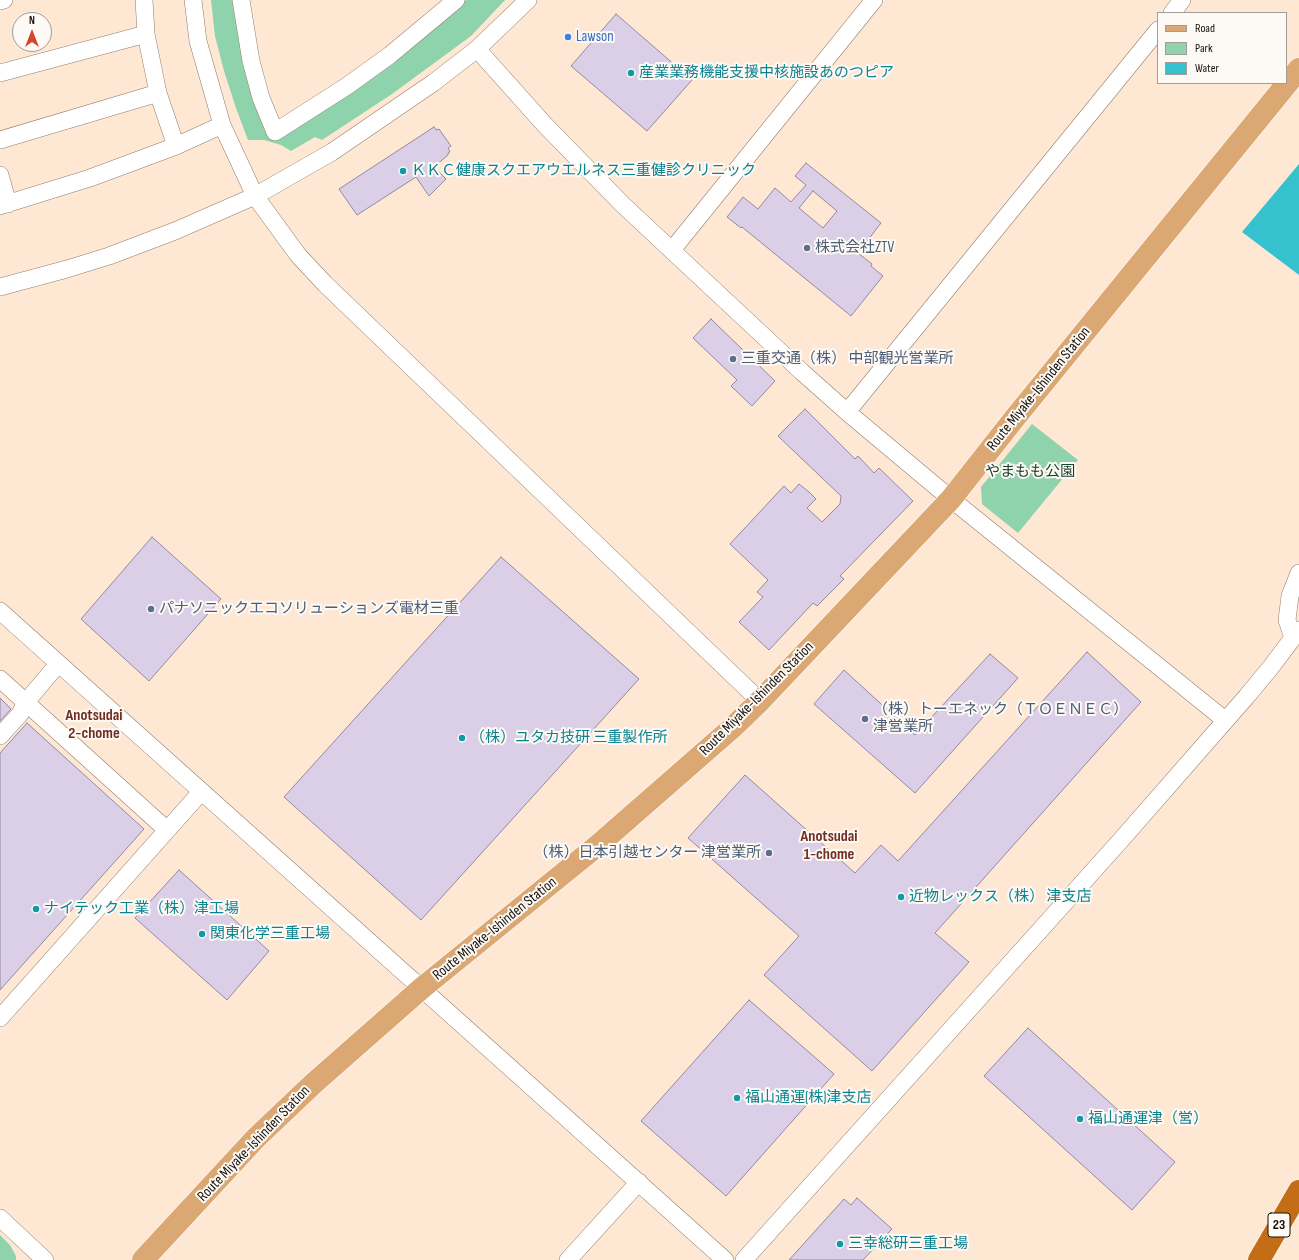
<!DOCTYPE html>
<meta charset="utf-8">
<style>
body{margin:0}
#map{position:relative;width:1299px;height:1260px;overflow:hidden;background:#fee8d4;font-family:"Sofia Sans Condensed",sans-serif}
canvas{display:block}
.legend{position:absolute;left:1157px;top:12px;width:130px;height:72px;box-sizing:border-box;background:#fdf9f5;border:1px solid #a19c97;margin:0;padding:5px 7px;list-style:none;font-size:12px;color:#18110a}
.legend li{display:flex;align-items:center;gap:8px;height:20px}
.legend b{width:20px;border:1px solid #a19c97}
.north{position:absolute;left:12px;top:12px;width:40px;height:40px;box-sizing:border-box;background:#fdf9f5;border:1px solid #a19c97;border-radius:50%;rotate:0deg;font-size:11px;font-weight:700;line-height:16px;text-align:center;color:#18110a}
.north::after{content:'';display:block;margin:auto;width:14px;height:18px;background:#d3472c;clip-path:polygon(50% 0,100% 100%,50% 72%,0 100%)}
</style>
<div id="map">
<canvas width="1299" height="1260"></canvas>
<ul class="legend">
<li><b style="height:5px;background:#dba873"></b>Road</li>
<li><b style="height:11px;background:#8ed3ab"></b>Park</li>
<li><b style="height:11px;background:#36c1ce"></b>Water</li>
</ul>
<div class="north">N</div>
</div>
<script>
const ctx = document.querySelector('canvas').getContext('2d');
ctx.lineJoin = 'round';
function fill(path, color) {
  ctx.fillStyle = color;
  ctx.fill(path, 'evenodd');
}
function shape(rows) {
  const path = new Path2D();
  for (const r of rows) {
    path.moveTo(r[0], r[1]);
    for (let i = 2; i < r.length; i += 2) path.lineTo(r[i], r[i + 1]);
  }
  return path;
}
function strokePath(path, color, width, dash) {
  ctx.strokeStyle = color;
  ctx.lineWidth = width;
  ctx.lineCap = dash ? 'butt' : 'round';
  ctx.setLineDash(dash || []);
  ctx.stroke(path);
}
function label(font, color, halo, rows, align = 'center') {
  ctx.font = font + ' "Sofia Sans Condensed","Noto Sans JP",sans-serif';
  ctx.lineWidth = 4;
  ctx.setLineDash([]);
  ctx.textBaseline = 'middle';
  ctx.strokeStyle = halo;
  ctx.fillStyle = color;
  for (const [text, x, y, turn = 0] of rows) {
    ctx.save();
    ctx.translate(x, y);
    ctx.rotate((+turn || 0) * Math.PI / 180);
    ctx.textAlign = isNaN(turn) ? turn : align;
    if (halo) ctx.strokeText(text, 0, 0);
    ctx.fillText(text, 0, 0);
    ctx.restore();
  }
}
const green = shape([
 [211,0,234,0,236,21,243,57,258,104,273,140,445,19,466,0,505,0,471,36,392,94,322,140,315,137,291,151,281,145,264,140,248,140,236,108,224,71,215,36],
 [1032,424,1078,460,1018,533,982,504,981,487],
 [0,1235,10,1245,16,1256,16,1260,0,1260]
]);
const water = shape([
 [1299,164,1299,275,1242,232]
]);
const building = shape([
 [616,14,692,80,647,131,571,66,616,14],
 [434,127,436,130,439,129,451,146,448,148,450,152,448,153,448,155,434,167,446,179,429,196,416,177,357,215,339,189,434,127],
 [806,163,881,223,858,253,872,264,871,266,883,276,851,316,742,227,741,228,727,217,743,197,758,209,775,188,791,202,806,185,795,176,806,163],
 [813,191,837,211,823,228,799,208,813,191],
 [711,319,775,381,752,406,731,386,737,380,693,338,711,319],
 [805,409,855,459,858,456,874,473,879,468,913,501,840,576,844,579,817,606,813,603,769,650,739,622,763,597,757,592,768,580,730,544,784,486,791,493,799,484,809,492,816,499,807,508,822,522,840,504,841,496,778,436,805,409],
 [152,537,221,599,149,681,81,619,152,537],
 [501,557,639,679,421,920,284,797,501,557],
 [1087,652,1141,702,935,933,969,962,872,1071,764,975,799,936,688,838,745,775,855,873,881,845,898,861,1087,652],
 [990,654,1018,678,915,793,814,704,844,670,915,735,990,654],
 [0,698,11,709,0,721,0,698],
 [27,723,144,829,0,990,0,753,27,723],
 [179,870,269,951,227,1000,135,918,179,870],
 [749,1000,834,1074,726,1196,641,1121,749,1000],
 [1028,1028,1175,1162,1132,1210,984,1076,1028,1028],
 [857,1198,892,1229,863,1260,789,1260,844,1199,851,1205,857,1198]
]);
const minor = shape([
 [144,0,146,34,158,93,176,146],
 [193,0,198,41,222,125,255,196,298,255,325,284,760,701],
 [241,0,251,61,261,98,275,132,347,86,390,55,456,0],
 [0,1,4,0],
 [1172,13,1182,0],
 [477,49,544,124,622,204,802,372,847,412,1158,30],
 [0,73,146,34],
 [0,140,158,93],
 [0,175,8,204],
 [0,206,90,178,125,165,176,146,222,125],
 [672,250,874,0],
 [0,287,67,269,109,256,175,231,255,196,332,152,433,83,477,49,528,0],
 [847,412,951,499,1225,720],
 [0,611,725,1260],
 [1293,638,1287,620,1290,596,1299,573],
 [0,679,167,830],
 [0,736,20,714,26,702,58,664],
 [0,1018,201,792],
 [0,1218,45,1260],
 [568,1260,639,1182],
 [744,1260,1121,840,1247,696,1271,667,1299,630]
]);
const major = shape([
 [143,1260,256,1138,314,1083,422,988,597,846,732,728,760,701,951,499,1014,419,1299,69]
]);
const highway = shape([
 [1259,1260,1299,1191]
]);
const markers = [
 [568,37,4,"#3f7fe0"],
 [631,73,4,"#0f9aa8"],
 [403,171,4,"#0f9aa8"],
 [807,248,4,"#5c6f8a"],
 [733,359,4,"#5c6f8a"],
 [151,609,4,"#5c6f8a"],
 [865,719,4,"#5c6f8a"],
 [462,738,4,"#0f9aa8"],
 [769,853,4,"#5c6f8a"],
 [901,897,4,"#0f9aa8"],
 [36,909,4,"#0f9aa8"],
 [202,934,4,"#0f9aa8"],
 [737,1098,4,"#0f9aa8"],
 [1080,1119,4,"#0f9aa8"],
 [840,1244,4,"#0f9aa8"]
];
const shields = [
 [1279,1225,22]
];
const shieldNames = [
 ["23",1279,1225]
];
const shopNames = [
 ["Lawson",576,37]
];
const cultureNames = [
 ["産業業務機能支援中核施設あのつピア",639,73],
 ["ＫＫＣ健康スクエアウエルネス三重健診クリニック",411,171],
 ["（株）ユタカ技研 三重製作所",470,738],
 ["近物レックス（株） 津支店",909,897],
 ["ナイテック工業（株）津工場",44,909],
 ["関東化学三重工場",210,934],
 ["福山通運(株)津支店",745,1098],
 ["福山通運津（営）",1088,1119],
 ["三幸総研三重工場",848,1244]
];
const serviceNames = [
 ["株式会社ZTV",815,248],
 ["三重交通（株） 中部観光営業所",741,359],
 ["パナソニックエコソリューションズ電材三重",159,609],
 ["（株）トーエネック（ＴＯＥＮＥＣ）",873,710],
 ["津営業所",873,727],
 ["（株）日本引越センター 津営業所",761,853,"right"]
];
const streetNames = [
 ["Route Miyake-Ishinden Station",1039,389,-51],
 ["Route Miyake-Ishinden Station",757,699,-45],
 ["Route Miyake-Ishinden Station",495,929,-39],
 ["Route Miyake-Ishinden Station",254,1144,-46]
];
const parkNames = [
 ["やまもも公園",1030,472]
];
const neighbourhoodNames = [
 ["Anotsudai",94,716],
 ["2-chome",94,734],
 ["Anotsudai",829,837],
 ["1-chome",829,855]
];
fill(green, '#8ed3ab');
fill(water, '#36c1ce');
fill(building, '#dbcfe8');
strokePath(building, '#93889f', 1);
strokePath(minor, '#907d6b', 18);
strokePath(major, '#fff', 23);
strokePath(highway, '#fff', 23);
strokePath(minor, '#fff', 17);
strokePath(major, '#dba873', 22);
strokePath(highway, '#c36e16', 22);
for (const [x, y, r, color] of markers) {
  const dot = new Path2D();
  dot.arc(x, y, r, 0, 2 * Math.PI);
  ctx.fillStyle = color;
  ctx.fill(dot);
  strokePath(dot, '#fdf9f5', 1.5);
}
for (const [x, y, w] of shields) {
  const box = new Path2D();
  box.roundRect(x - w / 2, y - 12, w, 24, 3);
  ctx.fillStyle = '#fdf9f5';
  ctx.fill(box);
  strokePath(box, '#18110a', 1);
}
label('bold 14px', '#18110a', null, shieldNames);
label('15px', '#366cbe', '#fdf9f5', shopNames, 'left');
label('15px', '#0d838f', '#fdf9f5', cultureNames, 'left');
label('15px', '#4e5e75', '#fdf9f5', serviceNames, 'left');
label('15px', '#18110a', '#fdf9f5', streetNames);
label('15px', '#1a412c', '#fdf9f5', parkNames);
label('bold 16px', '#732e21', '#fdf9f5', neighbourhoodNames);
</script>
